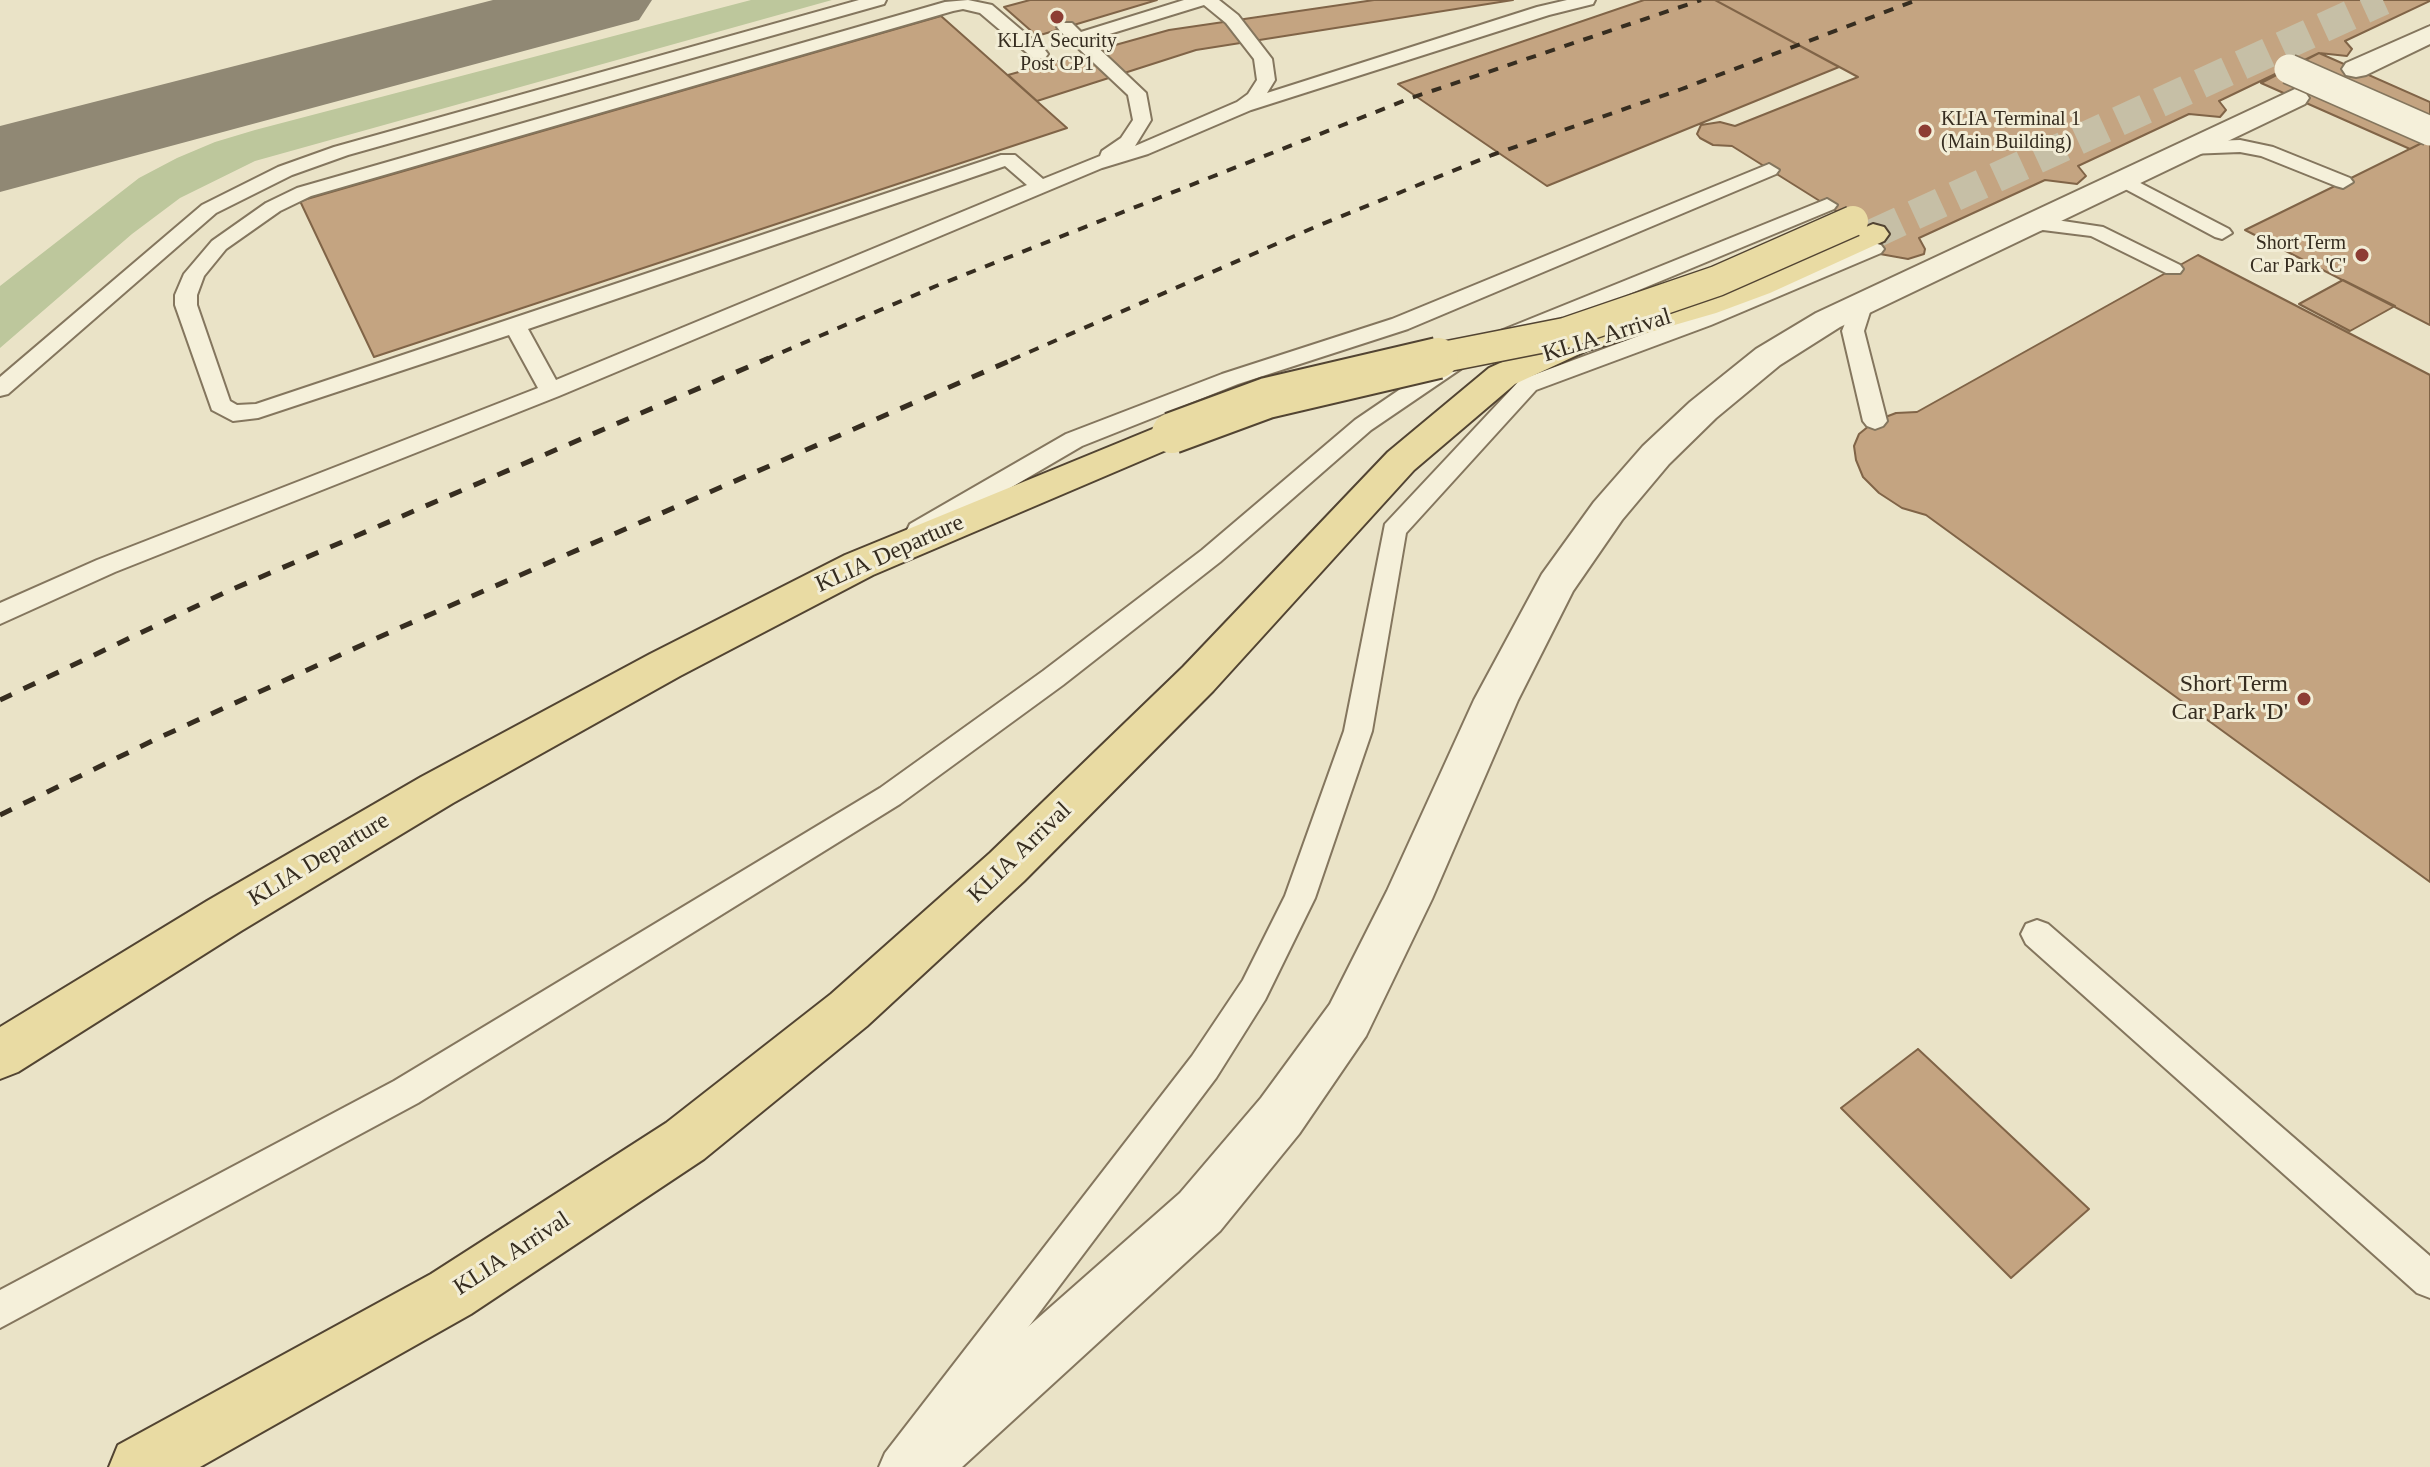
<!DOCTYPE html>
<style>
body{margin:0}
canvas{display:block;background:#eae3c7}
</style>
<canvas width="2430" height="1467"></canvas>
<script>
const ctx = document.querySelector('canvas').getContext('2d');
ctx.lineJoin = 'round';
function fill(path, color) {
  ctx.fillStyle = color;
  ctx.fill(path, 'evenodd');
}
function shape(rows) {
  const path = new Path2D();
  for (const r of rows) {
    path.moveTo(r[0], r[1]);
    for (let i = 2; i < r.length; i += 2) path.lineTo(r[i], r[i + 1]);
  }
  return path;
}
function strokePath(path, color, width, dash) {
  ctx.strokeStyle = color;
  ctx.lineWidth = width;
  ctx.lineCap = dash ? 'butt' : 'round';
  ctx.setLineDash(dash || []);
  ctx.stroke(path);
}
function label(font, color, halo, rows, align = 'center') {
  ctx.font = font + ' Georgia,serif';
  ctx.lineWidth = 6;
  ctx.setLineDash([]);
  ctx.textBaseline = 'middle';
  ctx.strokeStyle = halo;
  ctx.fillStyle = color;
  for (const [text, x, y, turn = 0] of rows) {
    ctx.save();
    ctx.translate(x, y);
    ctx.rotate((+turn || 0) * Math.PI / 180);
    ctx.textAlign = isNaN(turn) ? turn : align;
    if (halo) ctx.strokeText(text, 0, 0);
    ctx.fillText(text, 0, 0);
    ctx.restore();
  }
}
const green = shape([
 [751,0,832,0,255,161,180,198,132,234,0,348,0,286,139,178,177,158,215,142,255,130]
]);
const taxiway = shape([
 [493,0,652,0,639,20,0,192,0,126,493,0]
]);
const building = shape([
 [1030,0,1157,0,1037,36,1004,7,1030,0],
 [1374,0,1513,0,1196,50,1037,101,1008,75,1169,30,1374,0],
 [1644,0,1715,0,1839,67,1547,186,1398,84,1644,0],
 [1715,0,2430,0,2430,1,2345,41,2352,49,2347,56,2319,53,2219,101,2226,110,2220,117,2189,114,2078,166,2086,176,2077,184,2045,180,1919,238,1925,249,1924,254,1908,259,1880,254,1872,248,1874,235,1732,146,1713,145,1700,138,1697,134,1701,125,1720,122,1735,126,1858,77,1715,0],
 [941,16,1067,128,374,357,300,201,941,16],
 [2319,53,2430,102,2430,139,2410,149,2261,83,2319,53],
 [2430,139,2430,325,2245,230,2343,182,2430,139],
 [2198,255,2430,375,2430,882,1926,515,1902,508,1879,493,1863,477,1856,460,1854,446,1859,434,1875,421,1896,413,1917,412,2198,255],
 [2343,280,2395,306,2350,331,2299,304,2343,280],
 [1918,1049,2089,1209,2011,1278,1841,1108,1918,1049]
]);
const primaryTunnel = shape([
 [1873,234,2383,0]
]);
const service = shape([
 [859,0,886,0,884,4,348,155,292,175,216,213,8,394,0,396,0,377,202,205,278,167,334,147,859,0],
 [968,0,992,5,1045,50,1048,54,1045,58,1033,58,980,13,963,9,953,11,311,196,280,211,226,249,204,276,197,295,197,305,230,401,237,405,256,404,1001,155,1015,155,1043,179,1100,156,1102,151,1121,138,1133,120,1128,95,1060,31,1057,27,1060,23,1072,23,1081,32,1184,0,1219,0,1238,15,1272,59,1275,80,1267,93,1537,7,1567,0,1595,0,1593,4,1549,15,1251,110,1148,154,1102,168,559,396,115,572,0,624,0,603,97,560,538,388,509,335,258,418,233,421,212,410,175,305,175,295,184,274,212,241,266,203,297,188,945,2,968,0],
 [1204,5,1226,23,1254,59,1257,80,1248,94,1237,102,1135,146,1151,120,1146,93,1090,40,1204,5],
 [1005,166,1027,185,556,380,528,329,1005,166],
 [2240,140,2273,147,2350,178,2353,182,2343,188,2336,186,2261,156,2240,152,2189,154,2179,148,2189,142,2240,140],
 [1769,164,1779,170,1776,174,1408,329,1238,384,1082,446,928,536,919,539,910,536,907,530,910,524,1066,434,1222,374,1392,319,1769,164],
 [2121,173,2229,229,2232,233,2222,239,2215,237,2114,183,2111,179,2121,173],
 [1827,199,1837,205,1834,209,1509,344,1493,344,1490,339,1493,334,1827,199],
 [2043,218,2103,227,2180,265,2183,269,2180,273,2166,273,2091,236,2043,230,2017,234,2007,228,2010,224,2043,218],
 [1874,243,1881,245,1884,249,1881,253,1711,325,1536,390,1406,533,1372,731,1315,898,1265,1000,1216,1078,923,1467,879,1467,885,1453,1192,1056,1243,980,1285,896,1344,731,1385,524,1520,380,1695,315,1874,243],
 [1872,291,1883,297,1870,312,1864,331,1887,421,1883,426,1875,429,1867,426,1863,421,1842,331,1852,306,1864,292,1872,291],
 [1457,354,1465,356,1468,361,1465,366,1371,430,1220,562,1063,685,900,804,418,1103,0,1328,0,1290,394,1081,880,788,1043,671,1202,550,1355,420,1449,356,1457,354],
 [2037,920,2048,924,2430,1256,2430,1298,2417,1293,2026,944,2021,934,2026,924,2037,920]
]);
const minor = shape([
 [2430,26,2430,44,2366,75,2356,77,2346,75,2342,69,2346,63,2430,26],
 [2295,89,2305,92,2309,98,2305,104,1840,327,1780,365,1716,418,1669,464,1622,520,1573,591,1518,700,1432,899,1366,1036,1299,1134,1220,1231,962,1467,885,1467,894,1445,1180,1193,1261,1098,1330,1004,1387,891,1474,700,1542,574,1594,502,1643,446,1690,402,1756,349,1816,313,2295,89]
]);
const primary = shape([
 [1873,224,1884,227,1889,234,1884,241,1770,293,1716,313,1588,350,1515,384,1414,470,1213,691,1024,881,867,1026,704,1159,471,1314,200,1467,109,1467,118,1445,431,1274,666,1123,831,994,990,853,1183,667,1388,452,1489,368,1564,334,1692,299,1746,279,1873,224],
 [1172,421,1185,424,1190,433,1185,442,873,575,680,676,453,803,241,931,18,1072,0,1079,0,1027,207,901,421,777,650,654,845,555,1172,421]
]);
const railFar1 = shape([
 [764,360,936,286,1411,98,1701,0],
 [1011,360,1315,227,1492,155,1679,90,1917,0]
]);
const rail = shape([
 [0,700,226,592,769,358],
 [0,815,154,740,397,629,1016,358]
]);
const pedestrianBridge = shape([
 [2289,69,2430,131]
]);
const primaryBridgeFar1 = shape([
 [1428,360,1565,333,1717,281,1853,221]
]);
const primaryBridge = shape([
 [1172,433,1267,398,1438,358]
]);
const markers = [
 [1057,17,8,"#8d3d34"],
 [1925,131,8,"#8d3d34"],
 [2362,255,8,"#8d3d34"],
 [2304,699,8,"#8d3d34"]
];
const farPoinames = [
 ["KLIA Security",1057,42],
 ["Post CP1",1057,65],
 ["KLIA Terminal 1",1941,120,"left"],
 ["(Main Building)",1941,143,"left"],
 ["Short Term",2346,244,"right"],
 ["Car Park 'C'",2346,267,"right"]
];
const streetNames = [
 ["KLIA Arrival",1607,336,-17],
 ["KLIA Departure",890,554,-24],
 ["KLIA Arrival",1020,853,-44],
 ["KLIA Departure",319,860,-31],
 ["KLIA Arrival",512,1254,-33]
];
const poiNames = [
 ["Short Term",2288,685],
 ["Car Park 'D'",2288,713]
];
fill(green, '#bdc79c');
fill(taxiway, '#908874');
fill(building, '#c4a481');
strokePath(building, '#806447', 2);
strokePath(primaryTunnel, '#c6bfa6', 30, [30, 15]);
strokePath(service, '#84765e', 4);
strokePath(minor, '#84765e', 4);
strokePath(primary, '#524432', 4);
fill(service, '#f5f0da');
fill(minor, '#f5f0da');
fill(primary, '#e9dba3');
strokePath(railFar1, '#362d20', 4, [10, 10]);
strokePath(rail, '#362d20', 5, [13, 13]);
strokePath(pedestrianBridge, '#84765e', 32, []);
strokePath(primaryBridgeFar1, '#524432', 33, []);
strokePath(primaryBridge, '#524432', 44, []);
strokePath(pedestrianBridge, '#f5f0da', 29);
strokePath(primaryBridgeFar1, '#e9dba3', 30);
strokePath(primaryBridge, '#e9dba3', 40);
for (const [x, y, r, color] of markers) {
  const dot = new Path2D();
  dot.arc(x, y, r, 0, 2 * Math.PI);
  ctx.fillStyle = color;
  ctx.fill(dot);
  strokePath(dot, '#f2edd6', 3);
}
label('20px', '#362d20', '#f2edd6', farPoinames);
label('24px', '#362d20', '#f2edd6', streetNames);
label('24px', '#362d20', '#f2edd6', poiNames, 'right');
</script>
